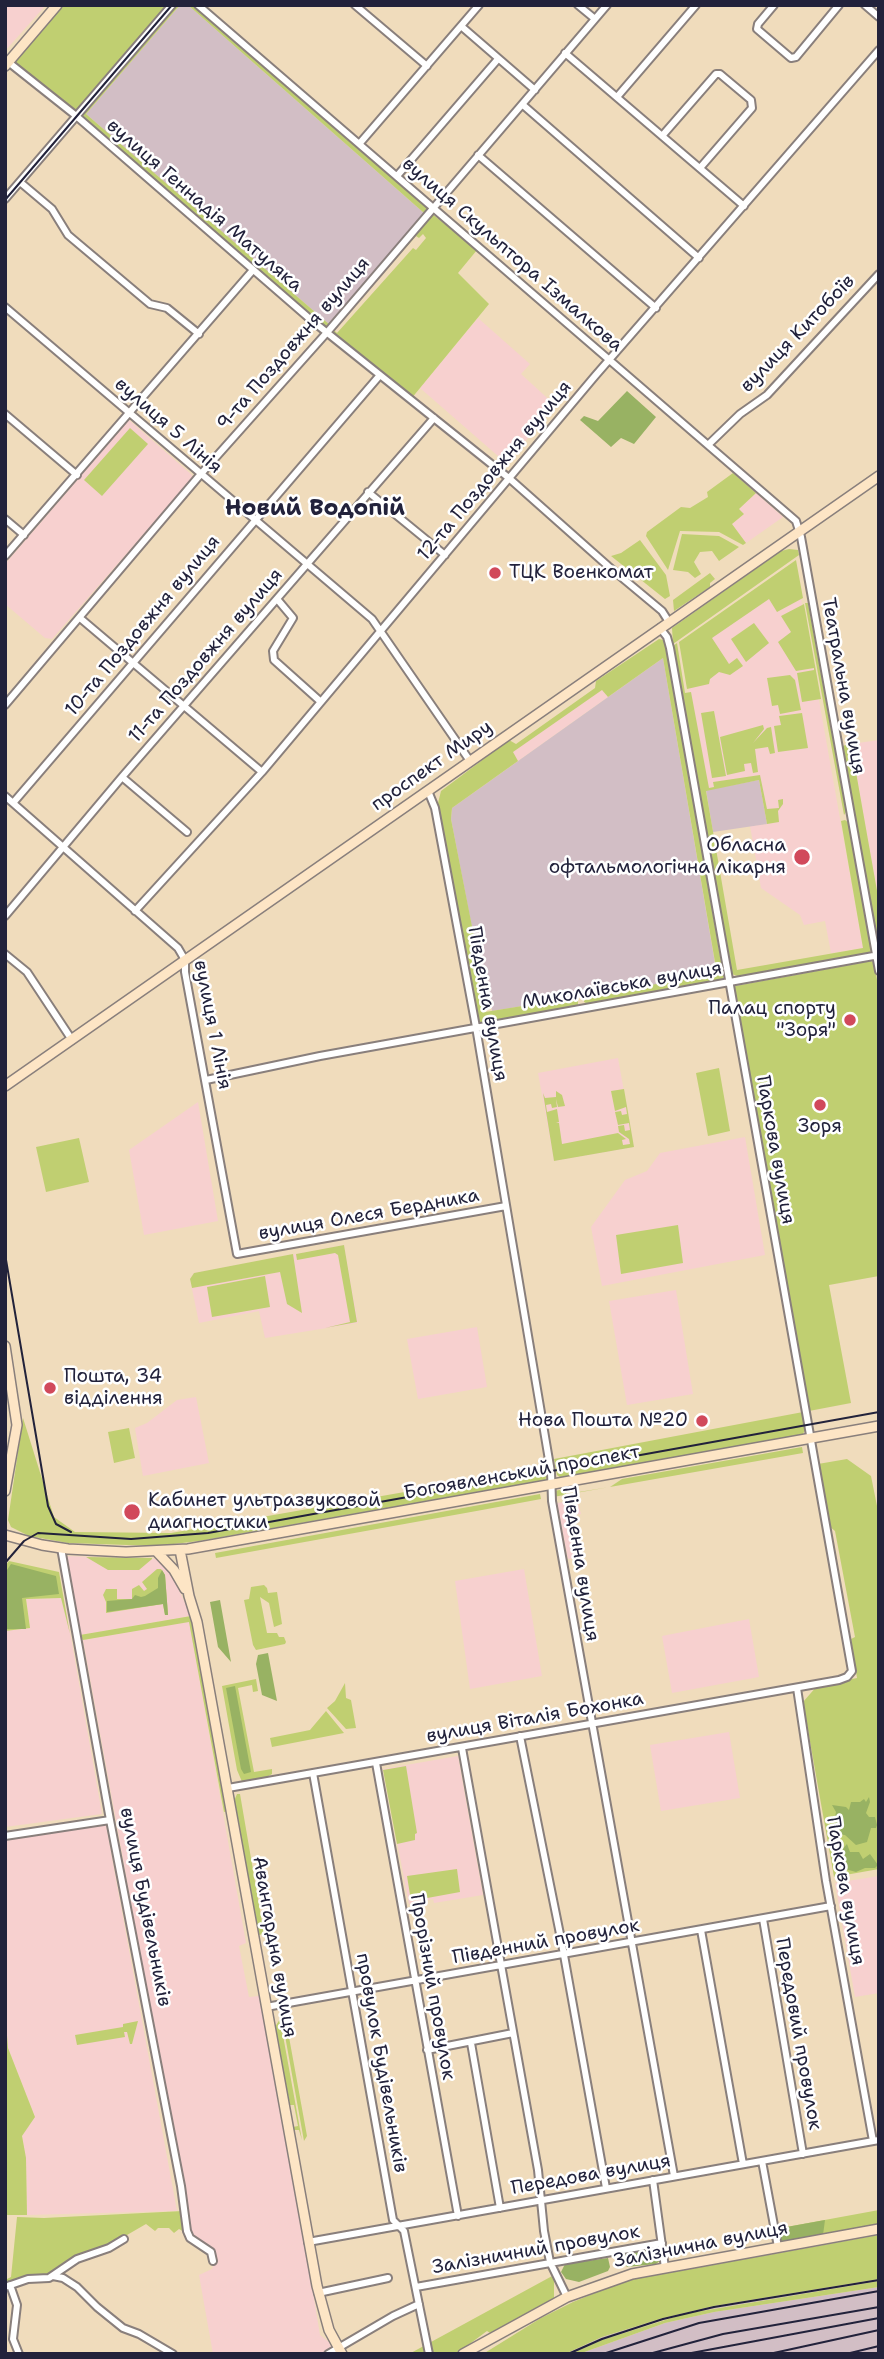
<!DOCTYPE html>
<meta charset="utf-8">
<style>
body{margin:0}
#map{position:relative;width:884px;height:2359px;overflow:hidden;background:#f0dcbc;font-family:"Shantell Sans",sans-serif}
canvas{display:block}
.frame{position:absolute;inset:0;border:7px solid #22223b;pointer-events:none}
</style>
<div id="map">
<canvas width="884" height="2359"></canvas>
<div class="frame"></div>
</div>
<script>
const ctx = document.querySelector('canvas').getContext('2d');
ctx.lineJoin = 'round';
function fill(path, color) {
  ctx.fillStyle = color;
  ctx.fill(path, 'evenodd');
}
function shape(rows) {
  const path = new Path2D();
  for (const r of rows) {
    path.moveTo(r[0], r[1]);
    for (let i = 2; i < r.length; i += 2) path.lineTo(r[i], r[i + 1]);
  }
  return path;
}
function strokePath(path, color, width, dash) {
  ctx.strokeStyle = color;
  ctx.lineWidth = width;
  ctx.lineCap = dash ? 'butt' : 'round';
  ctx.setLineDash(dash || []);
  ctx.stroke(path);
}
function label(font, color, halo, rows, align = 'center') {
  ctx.font = font + ' "Shantell Sans",sans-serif';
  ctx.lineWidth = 5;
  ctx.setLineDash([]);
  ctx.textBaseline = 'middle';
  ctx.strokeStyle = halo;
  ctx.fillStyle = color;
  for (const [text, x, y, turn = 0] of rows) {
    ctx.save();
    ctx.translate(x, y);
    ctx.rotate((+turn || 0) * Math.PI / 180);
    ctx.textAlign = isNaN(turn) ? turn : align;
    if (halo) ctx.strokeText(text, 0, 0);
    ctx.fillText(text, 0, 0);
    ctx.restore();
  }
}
const built = shape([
 [8,5,46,5,5,51,5,8],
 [478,318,530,364,521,374,556,406,506,463,420,388],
 [129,420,192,475,192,479,52,639,45,638,5,604,5,564],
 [756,493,783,517,746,543,732,524,743,515,739,509],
 [795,565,863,948,831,953,825,921,804,925,800,915,761,888,750,826,767,824,706,790,682,647],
 [603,689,608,697,518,761,512,752],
 [879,740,879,902,851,744],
 [618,1058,634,1147,554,1161,538,1073],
 [198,1102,218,1221,144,1235,129,1150],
 [745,1137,765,1255,602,1286,591,1227,625,1180,647,1171,660,1153],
 [344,1245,358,1323,265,1338,259,1311,199,1323,190,1279,194,1273],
 [676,1290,693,1394,627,1405,609,1301],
 [477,1327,487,1387,418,1399,407,1339],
 [196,1397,209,1463,143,1476,135,1428,147,1423,177,1400],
 [577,1500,581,1514,573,1515,574,1518,568,1520,575,1558,568,1559,557,1503],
 [65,1556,157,1559,171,1573,191,1616,80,1635],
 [524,1569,542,1676,470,1689,455,1581],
 [64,1598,102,1814,5,1827,5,1631,30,1628,26,1599],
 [749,1619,759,1677,672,1693,662,1636],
 [189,1621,246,1943,239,1946,249,1997,259,1996,297,2195,320,2335,329,2342,331,2347,325,2354,213,2354,199,2275,212,2269,215,2260,192,2237,83,1640],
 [729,1732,740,1798,661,1811,650,1745],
 [458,1756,483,1895,434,1903,433,1899,409,1904,383,1769],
 [106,1825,177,2211,27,2215,26,2158,22,2135,35,2117,8,2048,5,2010,5,1839],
 [879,1876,879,1993,855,1997,835,1883]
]);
const industrial = shape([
 [180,5,188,5,424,213,330,325,86,114],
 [663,658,717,975,492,1011,489,989,484,990,451,819,452,808],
 [759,780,767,824,713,832,706,790],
 [879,2279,879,2281,684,2314,636,2328,571,2354,565,2354,602,2337,663,2318,714,2306],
 [879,2287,879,2354,579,2354,665,2323,714,2312]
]);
const green = shape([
 [62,5,180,5,86,114,330,325,327,328,324,328,16,63,16,58],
 [188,5,195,5,427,206,427,210,424,213],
 [431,213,477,250,458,273,489,304,411,399,331,332],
 [423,234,426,238,416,250,413,248,337,333,334,330,416,236,419,238],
 [130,428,148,444,102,496,84,480],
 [733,473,756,493,739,509,744,514,732,524,746,543,743,545,719,532,680,531,668,570,646,536,647,532,681,507,690,508,708,497,707,492],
 [682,534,719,536,739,547,719,561,712,551,700,552,694,562,701,574,695,578,688,572,673,570],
 [640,540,666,575,670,596,665,599,611,556,621,553],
 [789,549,798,550,799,555,673,644,672,628,781,551],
 [796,560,803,598,777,612,769,599,712,638,729,664,737,658,743,666,730,675,719,672,710,679,709,684,687,689,679,642],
 [710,573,715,579,710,583,710,587,674,611,673,600],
 [805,603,808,603,846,812,844,815],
 [804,604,821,699,802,702,797,673,814,670,814,668,796,671,778,642,791,632,781,616],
 [754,623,769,643,746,662,731,639],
 [659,639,664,640,667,651,724,979,590,1005,584,1002,584,996,717,974,663,658,608,697,602,690,513,752,518,761,452,808,451,819,487,1003,483,1004,485,1012,578,997,578,1007,477,1024,438,803,441,791,509,740,516,744,595,688,596,681],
 [677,643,685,693,691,692,709,788,714,787,713,782,760,775,767,809,779,808,778,800,783,799,783,804,778,811,779,822,767,824,759,780,706,791,737,970,863,948,841,821,845,820,849,823,872,947,869,954,740,977,732,974,673,646],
 [790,675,795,680,801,710,780,714,778,705,772,706,767,678],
 [714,711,726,776,712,778,701,713],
 [802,713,808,748,778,752,774,726,781,725,779,716],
 [763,725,764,729,753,743,767,728,771,727,775,753,770,754,768,747,755,749,758,772,753,773,751,763,744,764,745,771,727,775,720,737],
 [851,744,879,902,879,948,842,746],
 [871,961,874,963,879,991,879,1276,829,1285,851,1403,809,1411,733,989,735,986],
 [719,1068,730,1131,708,1136,696,1073],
 [624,1089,634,1147,554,1161,543,1093,545,1098,556,1097,556,1091,562,1095,565,1106,558,1107,556,1099,557,1107,552,1108,551,1104,546,1105,547,1112,557,1109,559,1122,556,1123,559,1123,562,1144,618,1133,626,1139,622,1140,623,1145,630,1144,629,1139,619,1132,618,1126,624,1125,625,1131,630,1130,629,1123,618,1125,615,1112,621,1111,622,1115,627,1114,626,1107,615,1111,611,1091],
 [79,1138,89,1182,46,1192,36,1147],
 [678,1225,683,1263,621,1274,616,1235],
 [344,1245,357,1322,325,1328,350,1322,338,1255,335,1253,297,1260,296,1254],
 [293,1254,302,1313,287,1304,280,1272,192,1288,190,1279,194,1273],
 [265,1276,270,1307,212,1317,207,1287],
 [803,1412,805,1430,803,1434,561,1478,557,1475,554,1459],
 [23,1418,54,1517,75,1532,171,1533,547,1467,548,1475,545,1480,199,1541,157,1546,68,1543,29,1536,11,1527,8,1520],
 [129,1428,135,1458,114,1463,108,1432],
 [802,1447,803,1453,553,1497,554,1491,565,1489,566,1494,610,1487,622,1479],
 [847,1459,871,1476,879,1516,879,1869,834,1877,803,1702,817,1686,857,1678,851,1639,855,1637,835,1531,829,1526,818,1464],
 [540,1494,541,1499,482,1510,216,1558,215,1553],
 [86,1557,152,1558,152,1559,139,1570,108,1570],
 [9,1561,59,1572,70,1634,61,1598,26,1599,30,1628,5,1631,5,1566],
 [157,1569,161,1569,165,1575,168,1615,165,1615,163,1604,106,1613,106,1602,103,1595,106,1589,117,1589,117,1599,132,1599,132,1589,139,1585,144,1591,147,1589,142,1582],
 [264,1585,267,1588,268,1593,277,1592,282,1624,274,1627,269,1603,260,1597,267,1633,277,1633,279,1637,284,1637,286,1642,285,1644,256,1650,253,1645,244,1600,249,1599,251,1587],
 [191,1616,194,1622,227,1811,224,1812,189,1622,83,1640,80,1635],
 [256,1679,258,1691,253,1692,252,1685,238,1688,254,1772,272,1769,272,1774,263,1779,243,1784,237,1770,222,1686],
 [345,1683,346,1698,351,1700,356,1728,346,1729,327,1708,335,1701],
 [326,1711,344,1733,272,1747,270,1738,310,1730],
 [406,1766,417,1833,415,1834,415,1840,397,1844,383,1770],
 [237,1794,240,1794,264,1934,258,1935,234,1801],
 [457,1869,460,1892,411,1901,407,1876],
 [280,2008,285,2015,307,2136,304,2141],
 [5,2010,8,2048,35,2117,22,2136,26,2158,27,2215,5,2215],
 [280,2019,302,2140,299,2130,294,2130,293,2127,298,2126,294,2105,290,2105,275,2027],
 [138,2021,132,2044,130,2044,127,2032,124,2032,125,2037,77,2045,75,2035,123,2027,123,2024],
 [879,2210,879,2224,781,2242,778,2229,781,2228],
 [183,2211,186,2233,179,2229,174,2233,169,2228,158,2228,155,2231,146,2224,127,2235,125,2241,104,2248,53,2275,21,2280,20,2278,14,2279,15,2282,5,2284,5,2280,11,2277,17,2217,44,2218],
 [879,2235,879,2279,714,2306,663,2318,602,2337,565,2354,483,2354,541,2318,573,2302,612,2286,635,2279],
 [554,2275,554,2298,490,2333,487,2331,456,2354,409,2354],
 [879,2281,879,2287,714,2312,665,2323,579,2354,571,2354,602,2340,684,2314]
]);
const forest = shape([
 [627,391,656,417,634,444,621,438,611,447,580,420,584,416,598,421],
 [11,1564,56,1576,59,1594,22,1598,26,1629,5,1629,5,1573],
 [162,1570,165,1575,168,1615,165,1615,163,1604,107,1612,107,1601,132,1599,135,1595,141,1597,145,1596,158,1588,158,1578],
 [220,1600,231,1662,218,1647,210,1602],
 [268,1653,277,1701,262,1695,256,1664,258,1655],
 [235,1686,251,1772,244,1774,241,1769,226,1688],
 [869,1797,870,1802,866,1813,869,1817,875,1817,877,1825,876,1828,871,1828,867,1842,856,1845,845,1835,835,1834,833,1826,837,1824,834,1821,836,1812,832,1805,846,1807,849,1810,851,1802,860,1802,864,1799,866,1802],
 [847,1844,850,1852,859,1852,863,1859,870,1854,878,1865,875,1868,865,1868,856,1872,845,1869,846,1863,841,1863,838,1854],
 [825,2220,823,2235,785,2243,778,2239,777,2233,781,2228],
 [657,2247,661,2250,663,2258,656,2264,627,2267,622,2260,614,2256],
 [608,2258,610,2267,608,2271,579,2282,566,2279,561,2272,565,2264]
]);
const street = shape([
 [198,5,796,521,801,537,879,971],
 [355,5,427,66],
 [578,5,595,19],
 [774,5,758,24,757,29,791,58,796,57,839,5],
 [865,5,879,17],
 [461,26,535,90],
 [565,53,744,206],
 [7,61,75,115,310,319,510,479,608,566,662,611,669,622],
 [617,97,696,5],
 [523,105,699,258],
 [662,136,716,74,720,74,751,100,752,108,700,168],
 [360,143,479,5],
 [478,155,656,308],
 [397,176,498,59],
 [20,182,52,209,68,235,150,304,167,308,199,334],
 [5,199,172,5],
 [5,307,372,619,470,761],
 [5,414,77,475],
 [709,444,740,414,767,395,879,274],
 [368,492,445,555],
 [5,519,24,535],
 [5,556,253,270],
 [277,599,293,618,273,651,274,660,321,702],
 [80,618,262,772],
 [5,705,200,475,330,329,607,5],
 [122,777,187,832],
 [428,791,435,808,476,1027,551,1472,552,1501,674,2176],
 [5,796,178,948,185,960,185,972,237,1254,506,1206],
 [13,803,380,375],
 [135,911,262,772,595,376,879,50],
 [5,916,122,777,434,418],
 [5,954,27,972,72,1040],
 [206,1080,320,1056,879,955],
 [61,1548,110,1820,181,2186,187,2231,190,2238,211,2252,213,2261],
 [797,1688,826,1881,873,2141],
 [520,1736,562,1944,606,2188],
 [462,1748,538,2170,544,2231,550,2262,567,2297],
 [376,1763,458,2216],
 [313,1773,393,2220,404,2231,429,2354],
 [228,1788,839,1680,847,1677,852,1671,670,648,667,637,660,628],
 [5,1836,110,1820],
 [763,1919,803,2154],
 [701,1930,743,2164],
 [266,2007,831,1906],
 [471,2043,500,2208],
 [427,2050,513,2033],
 [762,2161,778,2247],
 [653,2180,665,2268],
 [308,2242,879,2140],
 [53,2276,63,2278,77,2287,97,2307,123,2328,139,2334,173,2354],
 [10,2285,17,2305,13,2339,19,2354],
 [5,2287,28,2279,49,2278,77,2259,109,2248,124,2239],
 [416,2287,662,2243],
 [318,2293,388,2278],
 [328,2354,393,2316,419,2304]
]);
const secondary = shape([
 [5,66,57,5],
 [5,1086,879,476],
 [5,1346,17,1425,5,1491],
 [5,1535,42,1545,68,1549,126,1552,188,1549,879,1426],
 [180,1550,189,1596,197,1622,317,2286,329,2330,342,2354],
 [157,1552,174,1570,185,1589],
 [463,2354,567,2297,632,2274,879,2229]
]);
const tram = shape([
 [5,200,172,5],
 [5,1254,48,1506,56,1524,71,1532],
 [5,1563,24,1541,38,1533,131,1539,208,1533,879,1412]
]);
const rail = shape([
 [568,2354,602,2339,663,2319,714,2307,879,2280],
 [603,2354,699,2323,879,2291],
 [649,2354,723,2334,879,2307],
 [686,2354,879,2318],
 [769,2354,879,2330],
 [846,2354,879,2346]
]);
const markers = [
 [495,573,7,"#d1495b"],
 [802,857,9,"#d1495b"],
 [850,1020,7,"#d1495b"],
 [820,1105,7,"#d1495b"],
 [50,1388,7,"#d1495b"],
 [702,1421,7,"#d1495b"],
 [132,1512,9,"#d1495b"]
];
const streetNames = [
 ["вулиця Геннадія Матуляка",204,206,41],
 ["вулиця Скульптора Ізмалкова",512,255,41],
 ["вулиця Китобоїв",798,334,-46],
 ["9-та Поздовжня вулиця",294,344,-49],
 ["вулиця 5 Лінія",168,426,41],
 ["12-та Поздовжня вулиця",495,471,-50],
 ["10-та Поздовжня вулиця",143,626,-50],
 ["11-та Поздовжня вулиця",206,656,-49],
 ["Театральна вулиця",843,686,80],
 ["проспект Миру",432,766,-35],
 ["Миколаївська вулиця",622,986,-10],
 ["Південна вулиця",487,1004,80],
 ["вулиця 1 Лінія",212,1025,79],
 ["Паркова вулиця",775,1150,80],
 ["вулиця Олеся Бердника",369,1215,-10],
 ["Богоявленський проспект",522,1473,-10],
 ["Південна вулиця",580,1564,81],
 ["вулиця Віталія Бохонка",535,1718,-10],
 ["Паркова вулиця",845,1891,80],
 ["вулиця Будівельників",145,1907,79],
 ["Південний провулок",546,1942,-10],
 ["Авангардна вулиця",274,1947,80],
 ["Прорізний провулок",432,1987,80],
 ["Передовий провулок",798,2034,80],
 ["провулок Будівельників",381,2063,80],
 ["Передова вулиця",591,2175,-10],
 ["Залізнична вулиця",701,2245,-11],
 ["Залізничний провулок",536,2250,-10]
];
const poiNames = [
 ["ТЦК Военкомат",509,573],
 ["Обласна",786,846,"right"],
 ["офтальмологічна лікарня",786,868,"right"],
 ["Палац спорту",836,1009,"right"],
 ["\"Зоря\"",836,1031,"right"],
 ["Зоря",820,1127,"center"],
 ["Пошта, 34",64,1377],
 ["відділення",64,1399],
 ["Нова Пошта №20",688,1421,"right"],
 ["Кабинет ультразвуковой",148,1501],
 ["диагностики",148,1523]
];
const quarterNames = [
 ["Новий Водопій",315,509]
];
fill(built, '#f7d0cf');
fill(industrial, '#d2bec5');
fill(green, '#c0cf71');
fill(forest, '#98b263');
strokePath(street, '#897f7c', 10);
strokePath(secondary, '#897f7c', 12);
strokePath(street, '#fff', 6);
strokePath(secondary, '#fde5c5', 9);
strokePath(tram, '#22223b', 2);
strokePath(rail, '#22223b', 2);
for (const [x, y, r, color] of markers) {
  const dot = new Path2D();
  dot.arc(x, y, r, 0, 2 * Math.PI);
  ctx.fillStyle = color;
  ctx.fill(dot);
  strokePath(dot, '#fff', 2.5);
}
label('19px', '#22223b', '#fff', streetNames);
label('19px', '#22223b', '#fff', poiNames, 'left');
label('bold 23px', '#22223b', '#fff', quarterNames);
</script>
